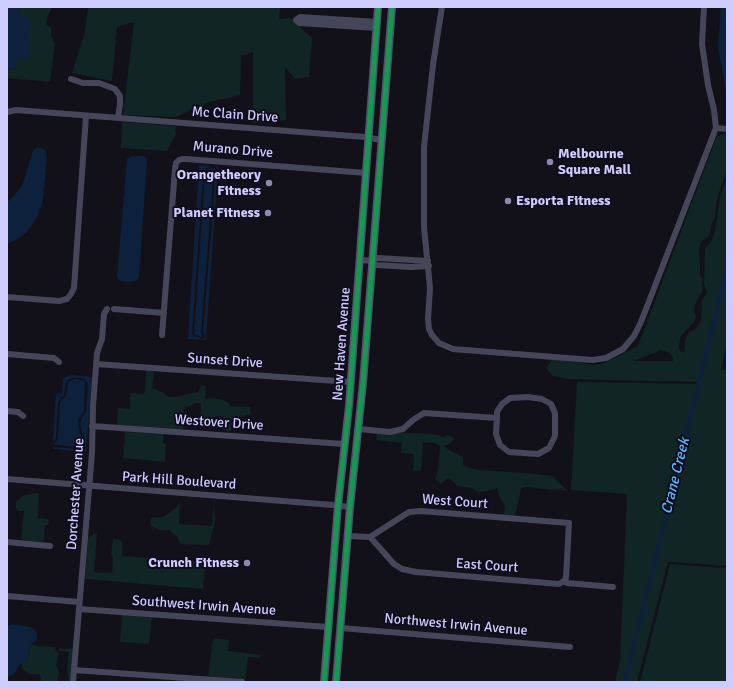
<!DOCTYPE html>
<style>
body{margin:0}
#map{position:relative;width:734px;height:689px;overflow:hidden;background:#12111a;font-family:Signika,sans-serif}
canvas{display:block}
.frame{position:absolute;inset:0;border:8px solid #cecbfd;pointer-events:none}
</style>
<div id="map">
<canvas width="734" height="689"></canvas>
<div class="frame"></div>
</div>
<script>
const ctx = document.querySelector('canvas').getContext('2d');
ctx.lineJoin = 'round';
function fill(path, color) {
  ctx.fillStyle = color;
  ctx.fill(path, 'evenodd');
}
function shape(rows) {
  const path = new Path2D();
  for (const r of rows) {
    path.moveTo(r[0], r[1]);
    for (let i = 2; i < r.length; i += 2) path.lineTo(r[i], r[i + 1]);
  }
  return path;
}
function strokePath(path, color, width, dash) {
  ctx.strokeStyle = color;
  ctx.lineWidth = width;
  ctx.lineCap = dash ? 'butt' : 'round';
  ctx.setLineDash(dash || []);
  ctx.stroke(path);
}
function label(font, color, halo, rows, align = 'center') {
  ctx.font = font + ' Signika,sans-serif';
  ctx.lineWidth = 4;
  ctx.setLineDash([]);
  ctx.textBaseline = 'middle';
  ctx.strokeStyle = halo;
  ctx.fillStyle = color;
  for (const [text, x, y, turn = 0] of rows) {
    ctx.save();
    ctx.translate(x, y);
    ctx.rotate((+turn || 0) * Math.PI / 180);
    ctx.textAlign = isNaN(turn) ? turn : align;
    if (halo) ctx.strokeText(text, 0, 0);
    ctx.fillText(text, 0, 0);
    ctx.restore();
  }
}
const green = shape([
 [20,7,52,7,48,16,46,24,51,28,51,36,55,44,50,82,7,78,7,69,15,70,20,15,19,10],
 [88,7,280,7,279,19,290,18,312,38,309,77,295,79,285,67,286,120,253,123,253,52,241,56,240,95,206,103,176,117,123,115,134,22,117,27,112,81,72,73,85,32],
 [122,122,176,126,175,130,176,134,167,151,121,148],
 [725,134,727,134,727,171,721,186,716,204,715,217,711,226,710,233,708,237,705,238,701,242,699,249,700,269,700,275,703,279,702,284,703,291,698,298,695,305,694,312,696,316,695,321,681,336,679,345,679,350,684,353,685,340,689,332,696,329,701,320,702,300,707,293,704,284,705,248,711,242,715,231,720,197,727,176,727,264,698,382,567,379,553,376,546,368,552,360,573,361,593,365,604,363,638,346,717,136],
 [662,350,670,353,673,359,673,361,633,361],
 [727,273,727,343,721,370,727,370,727,566,670,562,668,562,637,682,615,682,620,661,627,494,571,490,577,382,700,384],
 [146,370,154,371,152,388,162,392,169,397,175,397,198,392,200,389,201,385,206,386,205,398,220,399,227,402,231,406,251,407,250,414,238,418,232,429,229,432,224,430,224,420,223,416,215,417,211,423,204,425,200,423,201,403,196,403,190,406,184,408,183,429,171,429,117,426,118,408,130,409,130,393,144,394,145,391],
 [125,432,163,434,163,443,166,444,165,462,123,458],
 [407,433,434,434,443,437,448,435,454,438,451,443,444,446,449,450,463,457,463,465,467,467,478,470,526,473,552,476,568,491,554,489,551,490,526,487,521,488,517,509,514,516,504,516,505,506,500,498,497,488,492,490,479,492,471,488,457,486,452,480,447,478,441,484,435,479,438,471,440,446,435,443,423,442,421,471,413,470,414,454,401,453,402,443,376,440,377,434],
 [37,493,39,494,38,518,49,519,48,525,45,525,44,541,43,542,21,540,24,511,20,511,16,508,16,502,24,495],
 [214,501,215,522,209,545,180,544,177,537,169,530,159,530,151,526,150,518,163,517,176,508,180,502,179,523,179,524,211,526,212,525],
 [96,533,97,533,94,572,112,573,113,556,111,555,113,539,120,540,122,542,122,556,201,562,204,565,205,568,203,589,85,579,88,538,90,536],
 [670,564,727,568,727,682,640,682],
 [122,614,152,617,149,644,120,642],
 [213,638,229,640,228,651,261,655,260,658,248,657,245,682,208,677],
 [31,644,37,646,55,647,56,651,59,652,56,665,59,672,57,682,41,682,40,674,29,674,22,668,22,663,27,661],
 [59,648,68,649,74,648,70,681,68,680,68,669,67,669,69,652,59,651]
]);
const water = shape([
 [7,7,20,7,19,10,20,15,30,20,29,58,16,62,15,70,7,69],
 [721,7,727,7,727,97,718,47],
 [38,147,45,150,47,157,43,200,37,217,28,231,16,240,7,244,7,202,14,196,21,187,26,174,33,150],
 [132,156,145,156,147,160,139,277,136,281,128,282,120,281,117,277,127,159],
 [199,165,212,166,206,168,203,175,192,334,193,335,201,339,204,339,205,336,203,333,212,219,215,216,213,212,215,173,218,170,215,166,218,167,206,340,188,339],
 [214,168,216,169,213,172,211,213,213,215,210,218,201,334,203,336,201,337,194,334,205,175,208,169],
 [71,375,92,377,86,452,53,449,53,447,78,449,82,448,84,445,84,438,81,428,80,422,86,411,88,387,87,382,83,378,74,378,69,379,66,382,64,395,60,398,58,403,56,438,55,440,53,442,56,393,62,394,63,378],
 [75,379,82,380,85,382,84,411,78,421,79,429,82,439,81,445,80,447,78,447,49,444,55,443,57,441,58,438,60,403,62,399,66,396,68,383,70,381],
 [12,624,31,627,37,633,36,641,31,644,27,661,20,664,14,674,7,677,7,627]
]);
const canal = shape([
 [625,682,727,269]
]);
const minor = shape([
 [442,7,438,32,433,65,424,147,424,227,430,288,428,319,429,329,432,335,439,343,453,349,592,360,606,358,623,349,634,336,641,322,716,128,714,110,708,85,702,44,704,7],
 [377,28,299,23,296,20,300,17,377,22],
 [71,79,83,83,99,83,115,89,120,96,120,104,118,118],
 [7,112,16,110,365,137,381,140],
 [716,128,727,129],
 [360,260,373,261,375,258,378,258,428,261],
 [373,261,376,265,411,267,429,266],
 [7,297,59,301,67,299,71,294,74,288,86,116],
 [114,309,164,313],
 [162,335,175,169,176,163,179,160,182,159,186,159,366,173],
 [7,354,54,358,59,362],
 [96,364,351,382],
 [7,411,18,412,23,416],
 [92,426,344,444],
 [359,429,390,432,403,429,413,420,424,413,497,418,496,434,500,445,509,452,538,454,549,448,555,436,555,413,551,404,542,399,528,397,510,398,502,404,497,412,497,418],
 [7,479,333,505,350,507],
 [347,536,370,537,409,512,421,511,569,523,566,578,564,581],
 [370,537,394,564,402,569,416,572,559,584,564,581],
 [7,542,50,546],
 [564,581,567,583,613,587],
 [7,596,79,602],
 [79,609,328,627],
 [341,628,570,647],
 [74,670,242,682],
 [73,682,92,453,93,406,97,353,102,339,104,314,107,309]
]);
const major = shape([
 [324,682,338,505,349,406,378,7],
 [336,682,350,507,363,383,392,7]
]);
const cycleway = shape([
 [324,682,338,505,349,406,378,7],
 [336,682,350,507,363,383,392,7]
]);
const markers = [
 [550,162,4,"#8c8aae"],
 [269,183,4,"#8c8aae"],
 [508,201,4,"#8c8aae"],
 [268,213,4,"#8c8aae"],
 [247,563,4,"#8c8aae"]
];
const streetNames = [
 ["Mc Clain Drive",235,115,4],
 ["Murano Drive",233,150,5],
 ["New Haven Avenue",342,344,-86],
 ["Sunset Drive",225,361,4],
 ["Westover Drive",219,423,4],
 ["Park Hill Boulevard",179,481,4],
 ["Dorchester Avenue",76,494,-86],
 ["West Court",455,502,4],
 ["East Court",487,566,4],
 ["Southwest Irwin Avenue",204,606,4],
 ["Northwest Irwin Avenue",456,625,5]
];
const poiNames = [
 ["Melbourne",558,154,"left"],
 ["Square Mall",558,170,"left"],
 ["Orangetheory",261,175],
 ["Fitness",261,191],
 ["Esporta Fitness",516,201,"left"],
 ["Planet Fitness",260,213],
 ["Crunch Fitness",239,563]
];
const waterNames = [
 ["Crane Creek",676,476,-76]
];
fill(green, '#102524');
fill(water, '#0d213d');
strokePath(canal, '#0d213d', 4.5);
strokePath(minor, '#46465b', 6);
strokePath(major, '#594e6c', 8);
strokePath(cycleway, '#139951', 5);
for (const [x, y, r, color] of markers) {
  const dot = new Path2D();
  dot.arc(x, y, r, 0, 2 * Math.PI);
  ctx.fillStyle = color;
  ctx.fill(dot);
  strokePath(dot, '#0f0d1e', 1.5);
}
label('14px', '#cecbfd', '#0f0d1e', streetNames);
label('bold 14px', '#cecbfd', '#0f0d1e', poiNames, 'right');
label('italic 15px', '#5cb8fa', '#0f0d1e', waterNames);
</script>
